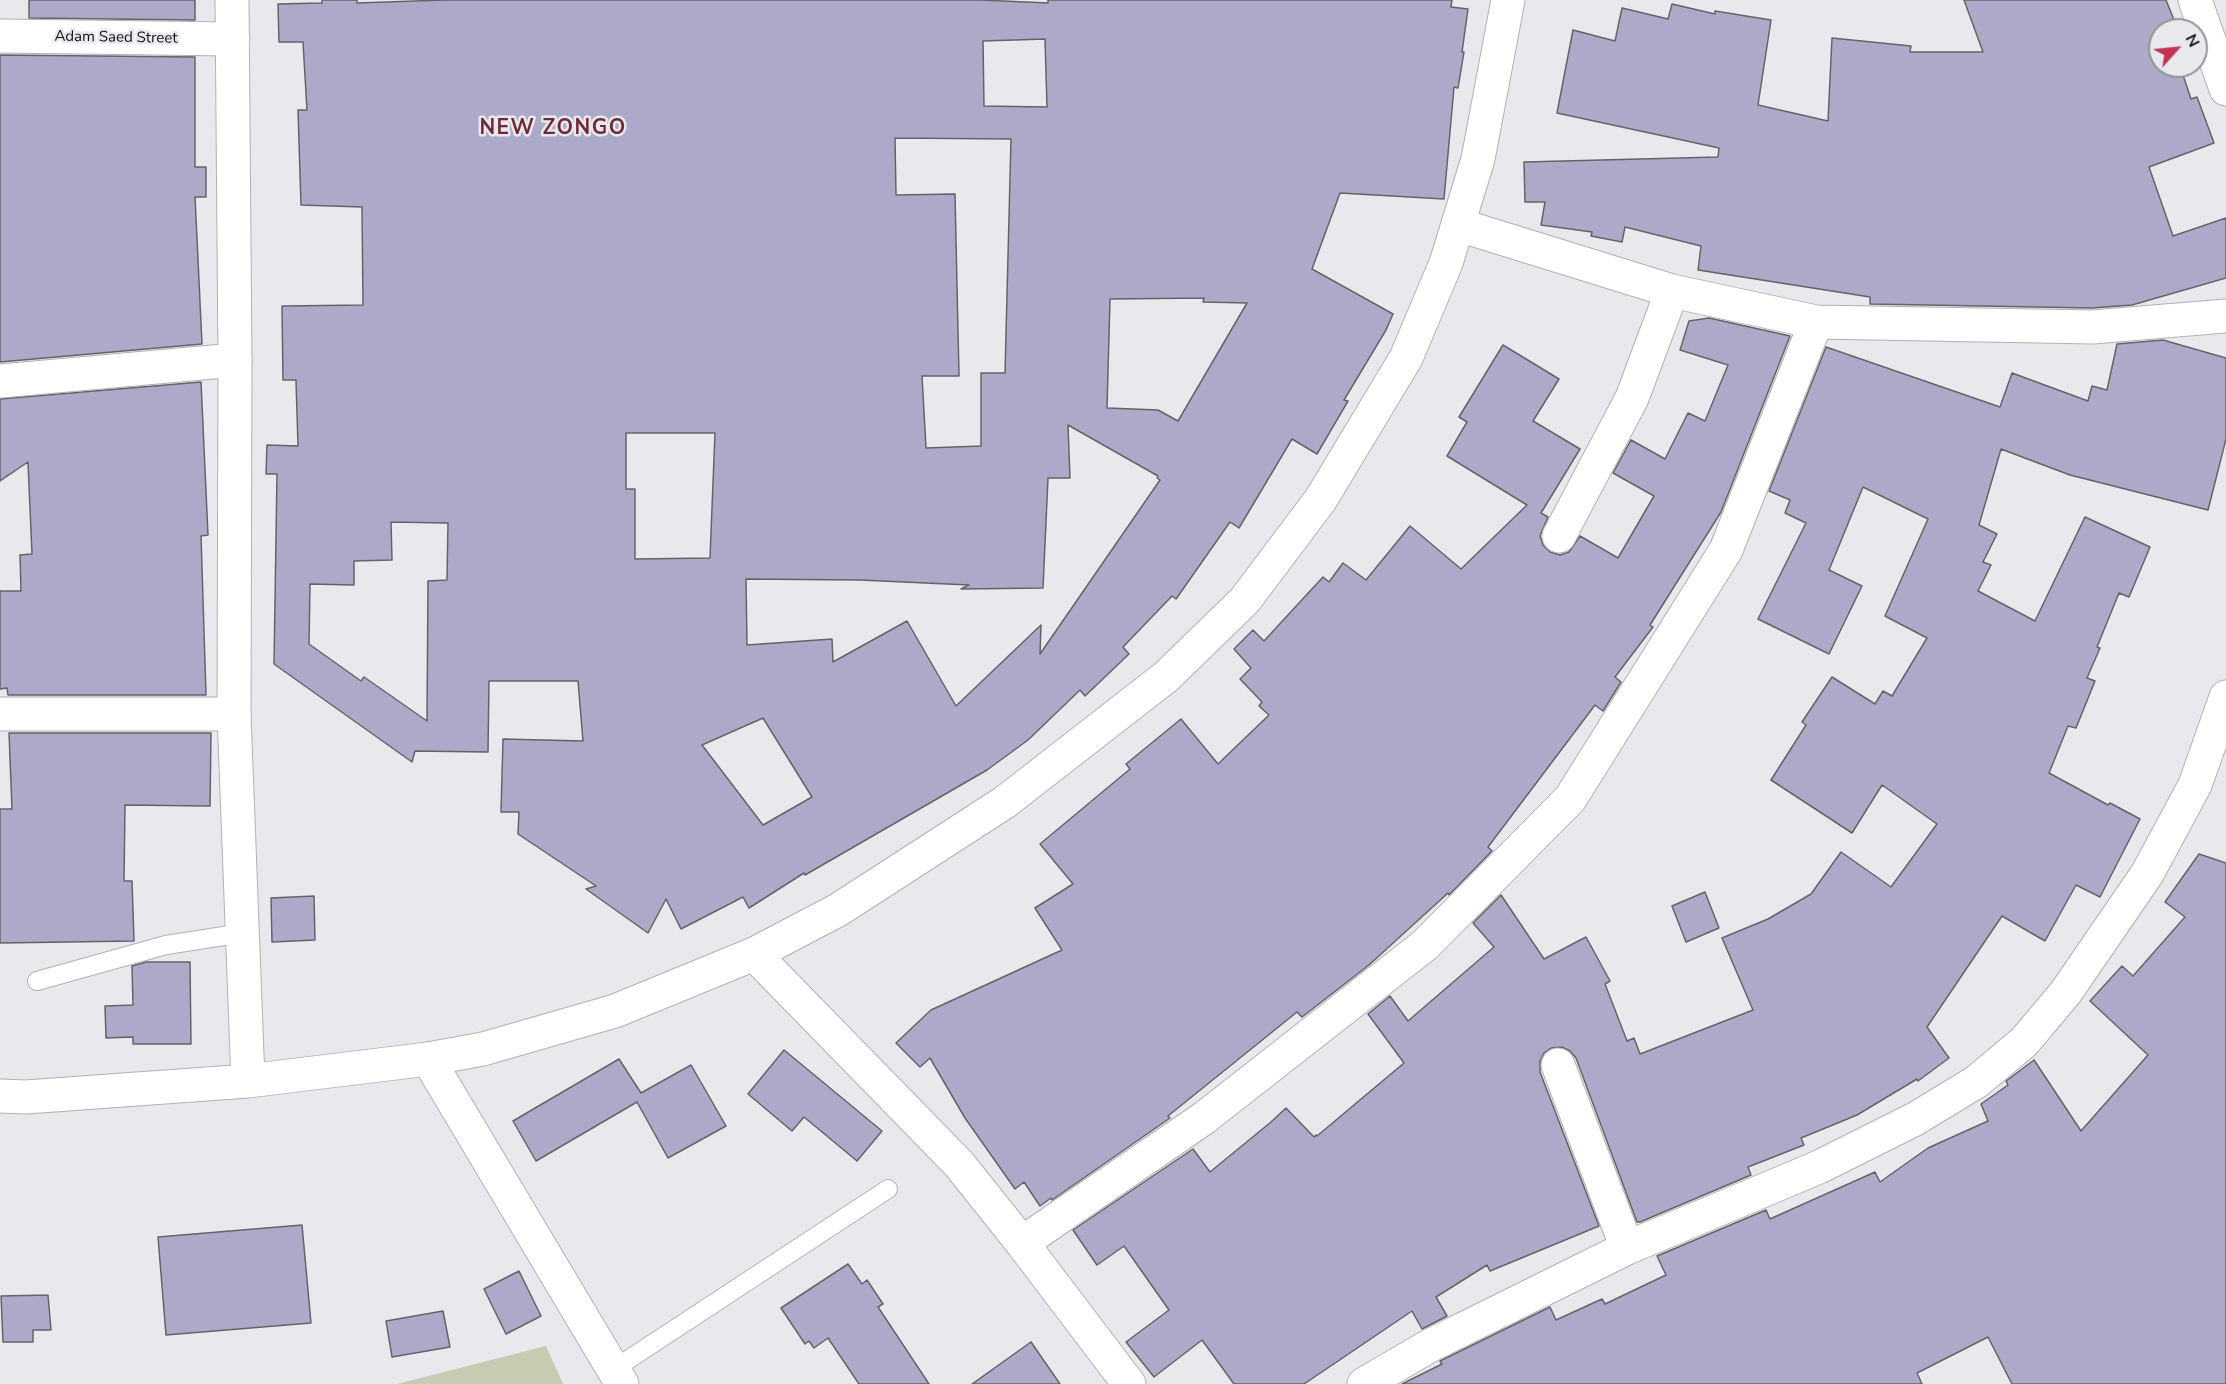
<!DOCTYPE html>
<style>
body{margin:0}
#map{position:relative;width:2226px;height:1384px;overflow:hidden;background:#e9e8ed;font-family:"Nunito Sans",sans-serif}
canvas{display:block}
.north{position:absolute;left:2148px;top:18px;width:60px;height:60px;box-sizing:border-box;background:#e9e8ed;border:2px solid #939296;border-radius:50%;rotate:63deg;font-size:16px;font-weight:700;line-height:24px;text-align:center;color:#121213}
.north::after{content:'';display:block;margin:auto;width:21px;height:27px;background:#c33457;clip-path:polygon(50% 0,100% 100%,50% 72%,0 100%)}
</style>
<div id="map">
<canvas width="2226" height="1384"></canvas>
<div class="north">N</div>
</div>
<script>
const ctx = document.querySelector('canvas').getContext('2d');
ctx.lineJoin = 'round';
function fill(path, color) {
  ctx.fillStyle = color;
  ctx.fill(path, 'evenodd');
}
function shape(rows) {
  const path = new Path2D();
  for (const r of rows) {
    path.moveTo(r[0], r[1]);
    for (let i = 2; i < r.length; i += 2) path.lineTo(r[i], r[i + 1]);
  }
  return path;
}
function strokePath(path, color, width, dash) {
  ctx.strokeStyle = color;
  ctx.lineWidth = width;
  ctx.lineCap = dash ? 'butt' : 'round';
  ctx.setLineDash(dash || []);
  ctx.stroke(path);
}
function label(font, color, halo, rows, align = 'center') {
  ctx.font = font + ' "Nunito Sans",sans-serif';
  ctx.lineWidth = 5;
  ctx.setLineDash([]);
  ctx.textBaseline = 'middle';
  ctx.strokeStyle = halo;
  ctx.fillStyle = color;
  for (const [text, x, y, turn = 0] of rows) {
    ctx.save();
    ctx.translate(x, y);
    ctx.rotate((+turn || 0) * Math.PI / 180);
    ctx.textAlign = isNaN(turn) ? turn : align;
    if (halo) ctx.strokeText(text, 0, 0);
    ctx.fillText(text, 0, 0);
    ctx.restore();
  }
}
const green = shape([
 [546,1346,563,1384,397,1384]
]);
const building = shape([
 [29,0,195,0,195,20,29,18,29,0],
 [322,0,357,0,357,3,444,0,981,0,1048,3,1048,0,1452,0,1451,7,1468,9,1462,52,1464,52,1458,88,1454,87,1444,199,1340,193,1312,269,1393,314,1386,330,1344,400,1348,401,1317,454,1292,439,1239,528,1230,522,1176,599,1172,596,1123,647,1129,654,1085,696,1080,690,1028,740,987,770,805,875,804,873,749,908,743,897,681,929,666,899,648,933,586,889,596,886,518,834,519,812,501,812,503,739,583,741,578,681,489,681,488,752,415,751,412,762,274,664,277,474,266,474,267,445,298,446,296,380,283,380,282,306,363,305,362,207,301,205,298,110,307,110,303,42,279,42,278,4,322,3,322,0],
 [1045,39,1047,107,984,106,983,41,1045,39],
 [895,138,1011,139,1005,373,981,373,981,446,926,448,922,376,959,376,955,194,896,195,895,138],
 [1204,298,1203,302,1247,303,1178,421,1158,410,1107,408,1110,299,1204,298],
 [1068,425,1158,476,1157,478,1160,480,1040,654,1041,625,956,706,907,621,833,662,832,639,747,645,746,579,860,580,969,585,961,589,1043,588,1048,478,1070,478,1068,425],
 [626,433,715,433,710,558,635,559,635,489,626,489,626,433],
 [391,522,448,523,447,580,428,581,427,721,364,677,361,681,309,644,310,584,354,585,354,561,392,560,391,522],
 [763,718,812,797,763,825,702,745,763,718],
 [1964,0,2166,0,2178,30,2160,30,2160,66,2180,66,2191,99,2197,97,2214,143,2149,167,2173,236,2226,218,2226,278,2132,305,2092,308,1870,304,1870,297,1698,270,1701,246,1625,227,1622,242,1591,236,1592,232,1541,225,1545,202,1525,202,1524,162,1718,157,1719,148,1557,113,1573,30,1615,41,1622,8,1668,19,1672,4,1715,14,1715,11,1771,20,1758,105,1828,121,1832,38,1911,46,1910,52,1983,52,1964,0],
 [0,55,195,57,195,167,206,167,206,197,195,197,202,344,0,362,0,55],
 [1709,318,1790,336,1721,512,1650,625,1653,627,1615,677,1621,682,1603,711,1595,705,1488,847,1492,851,1449,895,1448,893,1369,965,1302,1017,1297,1012,1168,1116,1170,1118,1052,1200,1051,1198,1040,1206,1024,1182,1015,1189,965,1118,930,1058,920,1067,896,1043,931,1010,1062,950,1035,908,1073,884,1040,844,1130,769,1126,764,1181,719,1218,764,1269,715,1259,706,1262,702,1240,679,1251,668,1234,649,1253,630,1264,641,1323,577,1329,582,1343,563,1366,580,1410,526,1461,569,1527,505,1447,456,1467,422,1459,417,1503,345,1559,379,1533,421,1580,449,1541,513,1548,517,1540,536,1543,545,1550,552,1560,555,1569,552,1580,536,1618,558,1654,496,1613,473,1631,440,1665,459,1688,413,1705,421,1728,365,1680,350,1689,321,1709,318],
 [2163,340,2226,358,2226,439,2208,510,2070,475,2001,449,1979,525,1997,534,1983,562,1991,565,1978,591,2035,621,2085,517,2150,547,2129,597,2119,593,2097,647,2100,648,2087,678,2095,681,2076,728,2068,726,2049,773,2108,805,2110,803,2140,819,2100,897,2076,885,2045,941,2002,916,1927,1027,1949,1058,1918,1081,1917,1079,1857,1115,1801,1138,1804,1145,1748,1167,1751,1175,1640,1222,1637,1222,1576,1058,1570,1051,1562,1047,1551,1048,1544,1053,1540,1061,1540,1072,1599,1226,1490,1271,1487,1265,1436,1297,1447,1316,1422,1329,1412,1311,1304,1384,1234,1384,1202,1340,1154,1377,1126,1342,1169,1310,1124,1246,1097,1265,1073,1230,1193,1149,1210,1172,1271,1122,1286,1108,1314,1137,1316,1135,1317,1136,1404,1063,1368,1014,1390,996,1408,1021,1494,947,1473,923,1501,895,1544,959,1586,937,1610,981,1605,984,1627,1041,1634,1038,1640,1054,1753,1010,1722,938,1768,919,1811,894,1841,852,1891,887,1937,824,1882,785,1852,833,1771,780,1806,725,1802,722,1832,677,1875,704,1883,691,1892,696,1927,638,1885,616,1928,519,1863,487,1829,570,1862,586,1829,654,1758,619,1806,523,1785,513,1790,500,1769,491,1826,347,2000,407,2012,373,2088,401,2092,386,2107,390,2117,344,2163,340],
 [201,382,208,535,201,536,206,695,8,695,7,688,0,689,0,591,21,591,20,555,32,554,28,462,0,481,0,399,201,382],
 [9,733,211,733,210,806,125,805,124,881,132,881,134,941,0,943,0,809,12,809,9,733],
 [2199,854,2226,863,2226,1384,2012,1384,1988,1337,1917,1373,1922,1384,1402,1384,1442,1364,1440,1361,1550,1307,1556,1320,1602,1299,1605,1304,1666,1275,1657,1256,1766,1210,1770,1219,1875,1172,1880,1182,1928,1148,1988,1121,1981,1104,2008,1085,2006,1081,2034,1060,2081,1131,2148,1055,2090,1001,2122,966,2133,976,2185,917,2165,902,2199,854],
 [1705,892,1719,928,1686,942,1672,906,1705,892],
 [314,896,315,940,272,942,271,898,314,896],
 [146,962,190,962,191,1044,133,1044,133,1037,106,1038,105,1006,133,1005,132,966,146,962],
 [784,1050,882,1131,857,1161,804,1117,792,1131,748,1094,784,1050],
 [619,1059,641,1093,691,1065,726,1126,668,1158,637,1102,536,1161,513,1121,619,1059],
 [302,1225,311,1323,166,1335,158,1237,302,1225],
 [848,1264,862,1284,867,1280,883,1304,878,1307,929,1384,859,1384,828,1338,814,1348,809,1341,805,1344,781,1308,848,1264],
 [519,1271,541,1316,506,1334,484,1289,519,1271],
 [48,1295,51,1330,33,1330,33,1342,3,1342,1,1296,48,1295],
 [443,1311,450,1347,392,1357,386,1321,443,1311],
 [1031,1342,1060,1384,972,1384,1031,1342]
]);
const lane = shape([
 [37,981,166,945,243,933],
 [614,1369,888,1189]
]);
const street = shape([
 [0,36,233,39],
 [1459,225,1672,291,1816,322,2093,327,2226,316],
 [0,381,235,360],
 [1559,536,1632,398,1672,291],
 [0,714,234,714],
 [754,954,959,1164,1022,1243,1129,1384],
 [428,1059,622,1384],
 [1558,1065,1627,1248],
 [1022,1243,1204,1118,1425,945,1570,799,1726,550,1816,322],
 [1364,1384,1431,1345,1627,1248,1819,1167,1915,1119,1976,1082,2024,1042,2066,992,2147,874,2195,785,2226,697]
]);
const secondary = shape([
 [232,0,235,360,234,714,248,1081],
 [2195,0,2226,89],
 [0,1096,26,1097,248,1081,428,1059,483,1049,615,1011,754,954,838,910,1005,802,1167,676,1245,600,1321,499,1406,358,1446,263,1478,159,1508,0]
]);
const streetNames = [
 ["Adam Saed Street",116,38,1]
];
const districtNames = [
 ["NEW ZONGO",553,129]
];
fill(green, '#c5ccb1');
fill(building, '#acaac8');
strokePath(building, '#646468', 1.5);
strokePath(lane, '#b1b1b6', 20);
strokePath(street, '#b1b1b6', 35);
strokePath(secondary, '#b1b1b6', 35);
strokePath(lane, '#fff', 18);
strokePath(street, '#fff', 33);
strokePath(secondary, '#fff', 33);
label('15px', '#121213', '#e9e8ed', streetNames);
ctx.letterSpacing = '1.5px';
label('bold 21px', '#6f2937', '#e9e8ed', districtNames);
ctx.letterSpacing = '0px';
</script>
